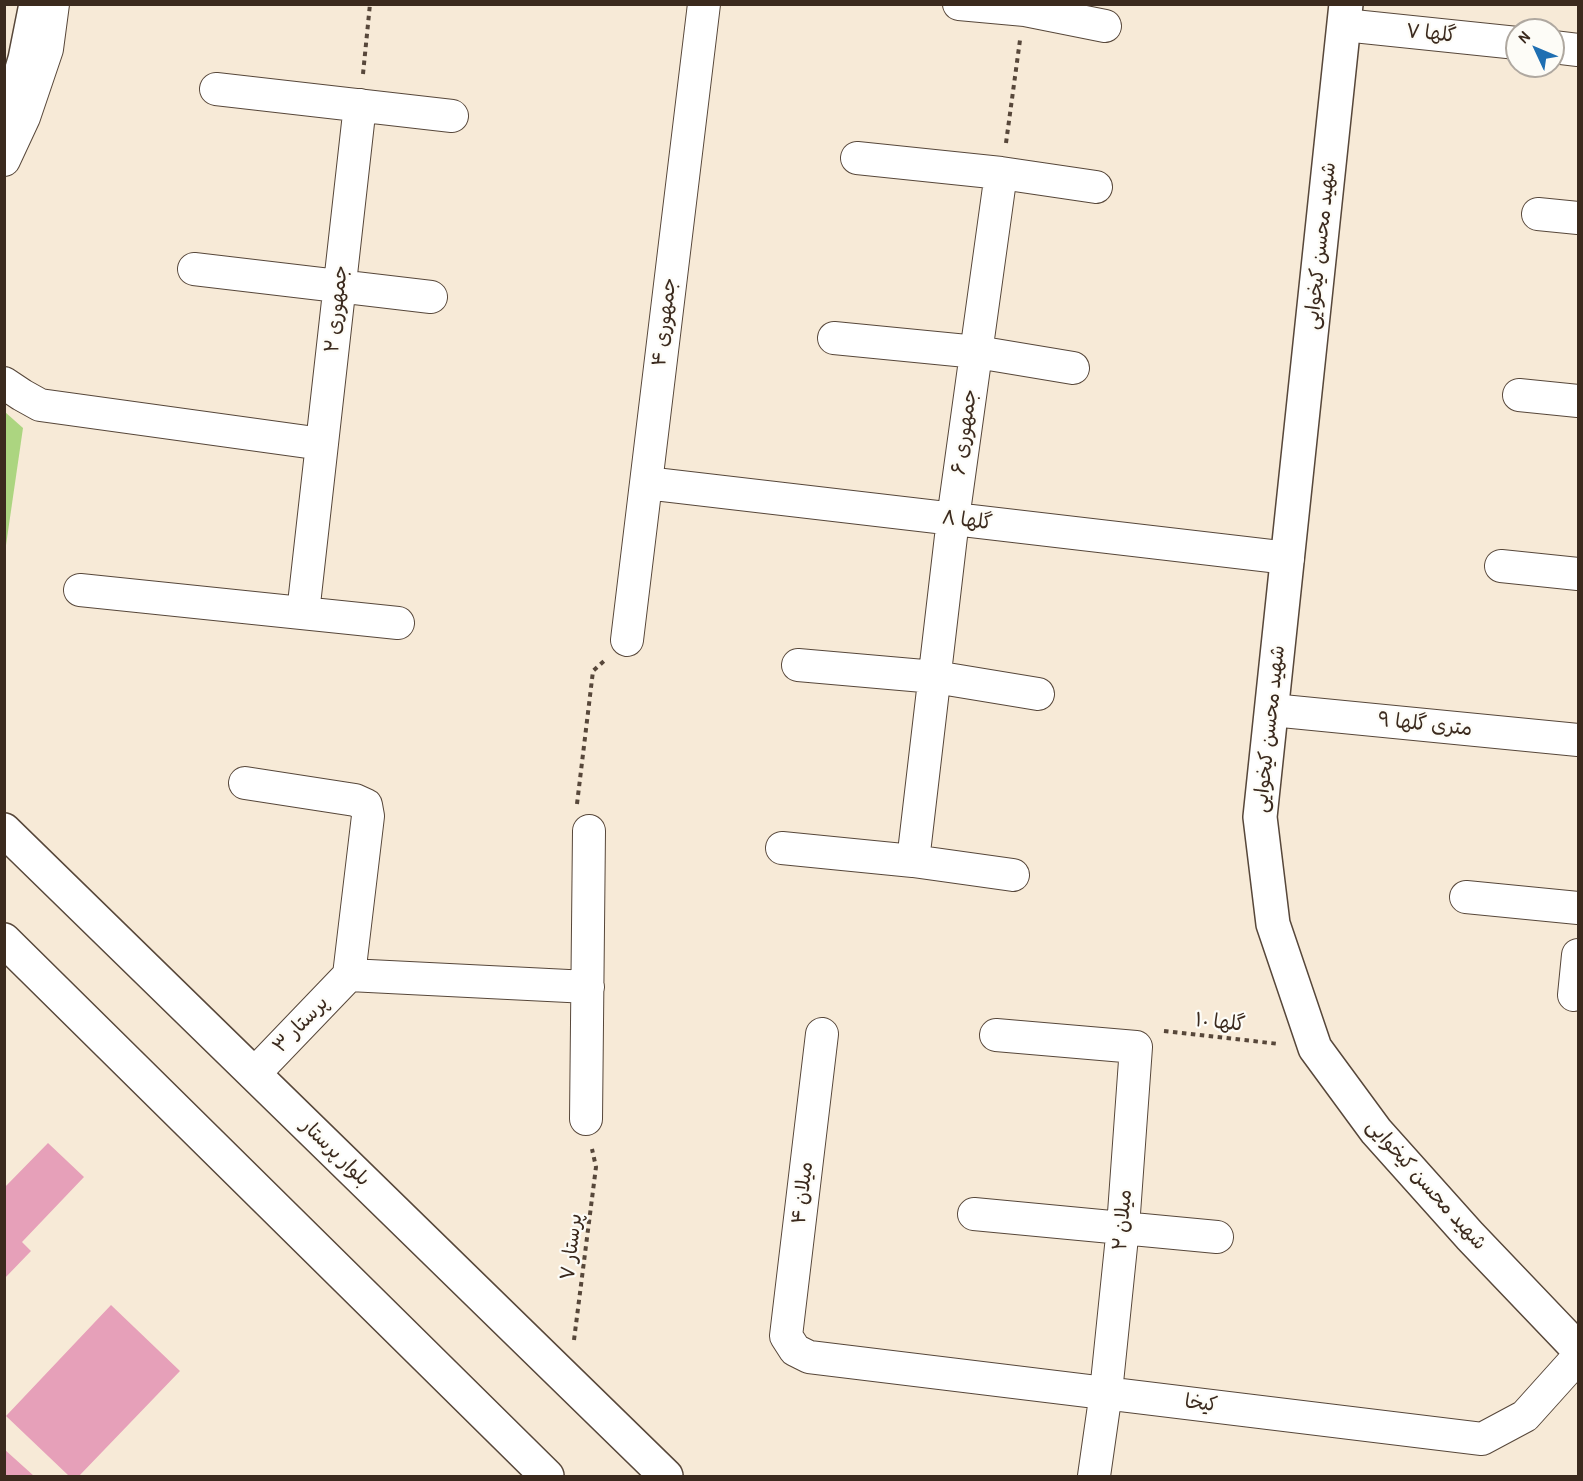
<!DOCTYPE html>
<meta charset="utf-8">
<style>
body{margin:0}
#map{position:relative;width:1583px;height:1481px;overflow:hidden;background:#f7ead7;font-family:"Patrick Hand",sans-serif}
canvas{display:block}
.frame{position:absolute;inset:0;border:6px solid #3b2a1e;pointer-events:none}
.north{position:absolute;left:1505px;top:18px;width:60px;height:60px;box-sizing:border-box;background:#fdfcf7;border:2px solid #afa8a0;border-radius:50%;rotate:314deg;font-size:16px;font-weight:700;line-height:24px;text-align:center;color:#3b2a1e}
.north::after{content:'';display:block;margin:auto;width:21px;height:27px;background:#1f6fb2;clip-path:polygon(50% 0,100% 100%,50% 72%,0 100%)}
</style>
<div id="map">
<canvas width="1583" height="1481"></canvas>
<div class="frame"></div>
<div class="north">N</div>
</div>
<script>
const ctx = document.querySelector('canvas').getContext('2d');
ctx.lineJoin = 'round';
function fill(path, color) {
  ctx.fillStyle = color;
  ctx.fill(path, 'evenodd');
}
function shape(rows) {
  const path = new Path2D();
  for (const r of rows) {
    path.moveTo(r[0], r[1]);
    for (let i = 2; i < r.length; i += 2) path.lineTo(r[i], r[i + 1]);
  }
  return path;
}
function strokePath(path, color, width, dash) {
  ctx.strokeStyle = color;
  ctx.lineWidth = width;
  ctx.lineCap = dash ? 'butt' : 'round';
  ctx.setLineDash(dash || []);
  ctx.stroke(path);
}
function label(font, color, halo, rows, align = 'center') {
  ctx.font = font + ' "Patrick Hand","Playpen Sans Arabic",sans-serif';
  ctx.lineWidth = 4.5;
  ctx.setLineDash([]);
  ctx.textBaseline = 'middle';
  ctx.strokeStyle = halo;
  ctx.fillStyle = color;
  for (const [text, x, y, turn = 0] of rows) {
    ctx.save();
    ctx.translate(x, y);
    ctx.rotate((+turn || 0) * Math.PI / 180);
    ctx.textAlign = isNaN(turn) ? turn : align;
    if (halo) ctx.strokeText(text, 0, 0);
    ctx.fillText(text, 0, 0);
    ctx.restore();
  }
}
const green = shape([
 [5,412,23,428,5,552]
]);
const building = shape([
 [48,1143,84,1177,22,1242,31,1251,4,1279,4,1188],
 [111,1305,180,1371,79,1476,69,1476,6,1416],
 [4,1449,34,1476,4,1476]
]);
const path = shape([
 [363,74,370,4],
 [1006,143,1020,40],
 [577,804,593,671,604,661],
 [1164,1031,1279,1044],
 [574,1340,596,1167,592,1149]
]);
const minor = shape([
 [959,4,1025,10,1105,26],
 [1344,25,1517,43],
 [1553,47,1578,50],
 [216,89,452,116],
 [857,158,1001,173,1096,187],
 [4,160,24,117,47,49,53,4],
 [1538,214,1578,218],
 [194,269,431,297],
 [834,338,977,352,1073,368],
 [4,383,22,395,40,405,322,444],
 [1519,395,1578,401],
 [646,483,1288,558],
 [1501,566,1578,574],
 [80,590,398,623],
 [303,613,360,105],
 [627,640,704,4],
 [798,665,935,677,1038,694],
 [1272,710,1578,740],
 [245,783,355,800,366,805,368,816,349,975,588,987],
 [782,848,913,861,1013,875],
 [913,861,953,519,1001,173],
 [1466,897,1578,908],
 [1574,995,1578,955],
 [822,1034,786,1336,795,1350,809,1357,1482,1439,1525,1416,1578,1357],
 [996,1035,1136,1047,1123,1227,1106,1392,1094,1476],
 [254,1074,349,975],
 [586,1119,589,831],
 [974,1214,1217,1237]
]);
const tertiary = shape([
 [1346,4,1260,817,1273,924,1315,1048,1376,1131,1470,1236,1578,1349],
 [4,129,25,59,36,4]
]);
const secondary = shape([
 [4,830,666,1476],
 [4,940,547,1476]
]);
const streetNames = [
 ["گلها ۷",1431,34,6],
 ["شهید محسن کیخوایی",1321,246,-84],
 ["جمهوری ۲",337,309,-84],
 ["جمهوری ۴",665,322,-83],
 ["جمهوری ۶",965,432,-82],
 ["گلها ۸",967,521,7],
 ["۹ متری گلها",1425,725,6],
 ["شهید محسن کیخوایی",1270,729,-84],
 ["گلها ۱۰",1220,1023,6],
 ["پرستار ۳",301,1025,-46],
 ["بلوار پرستار",335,1153,44],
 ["شهید محسن کیخوایی",1426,1185,48],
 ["میلان ۴",803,1193,-83],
 ["میلان ۲",1123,1220,-85],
 ["پرستار ۷",572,1247,-83],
 ["کیخا",1201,1404,7]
];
fill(green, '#acd580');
fill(building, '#e6a0b9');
strokePath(minor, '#57473a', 34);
strokePath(tertiary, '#57473a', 36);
strokePath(secondary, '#57473a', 36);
strokePath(path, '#57473a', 4, [4.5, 4.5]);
strokePath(minor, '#fff', 32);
strokePath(tertiary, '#fff', 33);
strokePath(secondary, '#fff', 33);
label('20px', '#3b2a1e', '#fdfcf7', streetNames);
</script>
